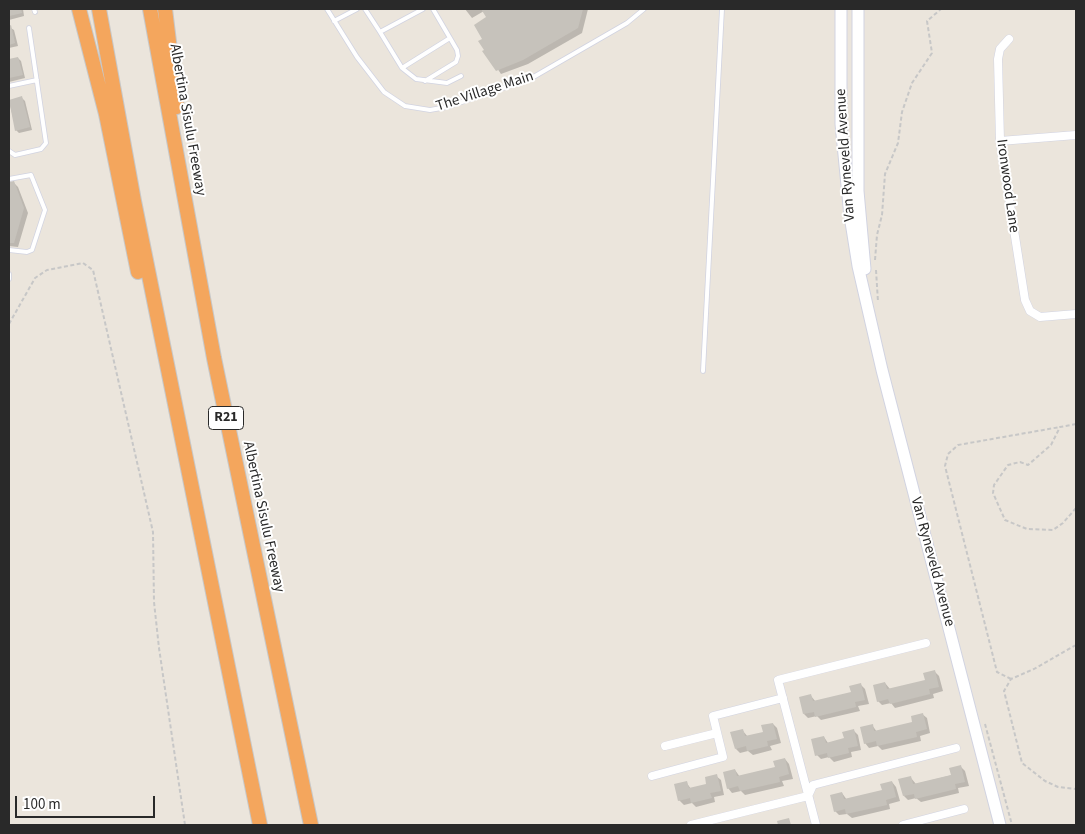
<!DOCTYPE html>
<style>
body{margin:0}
#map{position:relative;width:1085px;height:834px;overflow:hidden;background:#ebe5dc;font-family:"Source Sans 3",sans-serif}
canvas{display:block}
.frame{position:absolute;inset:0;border:10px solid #292929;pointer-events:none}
.scale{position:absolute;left:15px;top:796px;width:140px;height:22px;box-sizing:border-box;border:2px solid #292929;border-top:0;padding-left:6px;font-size:15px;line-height:18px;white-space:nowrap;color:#292929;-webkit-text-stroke:4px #fff;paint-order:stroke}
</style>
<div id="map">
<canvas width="1085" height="834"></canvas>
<div class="frame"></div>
<div class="scale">100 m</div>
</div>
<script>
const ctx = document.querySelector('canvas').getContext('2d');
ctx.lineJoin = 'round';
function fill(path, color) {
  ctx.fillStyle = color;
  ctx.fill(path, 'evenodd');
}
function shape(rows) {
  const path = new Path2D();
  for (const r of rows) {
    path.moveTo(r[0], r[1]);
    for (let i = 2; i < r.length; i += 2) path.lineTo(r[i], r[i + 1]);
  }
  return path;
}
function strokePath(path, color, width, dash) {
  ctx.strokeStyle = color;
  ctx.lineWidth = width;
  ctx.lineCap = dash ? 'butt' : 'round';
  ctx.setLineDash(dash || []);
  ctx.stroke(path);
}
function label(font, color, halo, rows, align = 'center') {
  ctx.font = font + ' "Source Sans 3",sans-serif';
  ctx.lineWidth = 4;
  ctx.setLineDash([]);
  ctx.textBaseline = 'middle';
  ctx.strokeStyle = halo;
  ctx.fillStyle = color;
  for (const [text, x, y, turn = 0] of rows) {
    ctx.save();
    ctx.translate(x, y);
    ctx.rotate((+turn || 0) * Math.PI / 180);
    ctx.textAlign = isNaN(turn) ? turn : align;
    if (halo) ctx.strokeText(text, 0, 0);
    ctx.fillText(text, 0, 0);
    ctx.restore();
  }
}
const shadow = shape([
 [9,9,23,9,24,16,9,20],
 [465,9,588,9,582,33,528,64,501,74,485,50,484,39,488,18,484,11,472,18],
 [9,27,14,30,18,46,9,48],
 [18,58,21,61,25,78,9,82,9,60],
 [22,98,25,101,32,130,19,133,16,130,9,101],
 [13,182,18,187,28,213,18,247,9,246,9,184],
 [935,672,939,676,943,691,933,694,934,698,895,708,891,703,882,705,878,701,885,683,890,689,927,681],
 [861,685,865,689,869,704,858,706,860,711,821,720,817,716,808,718,804,714,811,696,816,702,852,693],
 [922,714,927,718,930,733,920,736,921,741,882,750,878,746,869,748,865,743,872,725,877,732,914,723],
 [773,724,777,728,781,743,770,746,772,750,753,755,748,751,740,753,736,749,743,731,748,737,764,733],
 [854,731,858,735,861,750,851,752,852,757,834,762,829,757,821,759,817,755,824,737,828,743,845,739],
 [785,759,789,764,793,779,782,781,784,786,745,795,741,791,732,793,728,788,735,770,740,777,776,768],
 [961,767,965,771,969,786,958,788,959,793,921,802,916,798,908,800,904,796,911,778,916,784,952,775],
 [716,776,721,780,724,795,714,797,715,802,696,807,692,803,684,805,679,800,686,782,691,789,708,785],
 [892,782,896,787,900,801,889,804,890,809,852,818,847,814,839,815,835,811,842,793,847,800,883,791]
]);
const building = shape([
 [9,9,21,9,22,13,9,16],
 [481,9,583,9,578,28,523,60,496,71,482,51,484,50,478,41,482,39,474,25,486,17],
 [11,25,15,43,9,45,9,26],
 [18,57,23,75,9,78,9,59],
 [22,96,30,127,15,131,9,100],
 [14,181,24,208,14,243,9,243,9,182],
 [935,670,939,687,929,689,930,694,890,704,888,699,877,702,873,685,885,682,887,689,925,680,923,673],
 [861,683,865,700,855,702,856,707,815,717,814,712,803,714,799,697,811,694,813,701,851,692,849,686],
 [923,713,927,729,916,732,917,737,877,746,876,741,864,744,860,727,873,724,874,731,912,722,911,716],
 [773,723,777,739,767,741,768,746,747,751,746,746,735,749,730,732,743,729,745,736,763,732,761,725],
 [854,729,858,746,848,748,849,753,828,758,827,753,815,756,811,739,824,736,826,743,844,738,842,732],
 [785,758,789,774,779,777,780,782,740,791,738,786,727,789,723,772,735,769,737,776,775,767,773,761],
 [961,765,965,782,955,784,956,789,915,799,914,794,903,796,898,779,911,776,913,784,951,775,949,768],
 [717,774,721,791,710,793,712,798,691,803,690,798,678,801,674,784,687,781,689,788,706,784,705,777],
 [892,781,896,797,886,800,887,805,846,814,845,809,834,812,830,795,842,792,844,799,882,790,880,784],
 [789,818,791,825,778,825,777,821]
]);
const path = shape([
 [875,260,877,235,882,215,885,174,898,143,902,112,912,83,932,53,927,21,941,9],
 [876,270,878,302],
 [9,324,35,278,47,270,83,263,93,270,153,532,154,602,159,648,185,825],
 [1076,424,1060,427,1051,445,1028,465,1020,462,1008,465,994,485,993,493,1005,520,1027,529,1053,530,1063,523,1076,508],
 [1076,645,1034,669,1011,679,1004,691,1022,763,1045,781,1058,787,1076,789],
 [1011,679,997,672,945,466,948,454,958,445,1060,427],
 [985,724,1012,825]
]);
const service = shape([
 [34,9,35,12],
 [327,9,357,57,384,92,405,106,430,110,447,107,530,79,627,23,644,9],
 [365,9,380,32],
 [423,9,380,32,402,68,416,79,447,83,461,76],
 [334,21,357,9],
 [402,68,450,38],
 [425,81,456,62,458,56,457,50,433,9],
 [9,86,37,80],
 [9,151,15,155,41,149,46,143,29,28],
 [9,179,31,175,45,210,32,250,27,252,9,250],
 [9,274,9,279],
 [703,371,722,9]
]);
const minor = shape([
 [1009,39,1000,49,998,59,1000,141,1025,300,1030,311,1040,317,1076,314],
 [1000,141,1076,135],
 [665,746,717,733],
 [652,776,723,757,713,716,783,698],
 [691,825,808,796,813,785,956,748],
 [816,825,778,680,926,643],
 [903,825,964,809]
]);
const secondary = shape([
 [841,9,841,124,850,216,858,266,882,370,1000,825],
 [858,9,858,191,865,269]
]);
const motorway = shape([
 [79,9,106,114,138,272],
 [99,9,134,201,260,825],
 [150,9,214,358,311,825],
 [165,9,177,107]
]);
const shields = [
 [226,418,35]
];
const shieldNames = [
 ["R21",226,418]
];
const streetNames = [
 ["The Village Main",485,92,-18],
 ["Albertina Sisulu Freeway",187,120,80],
 ["Van Ryneveld Avenue",846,155,-94],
 ["Ironwood Lane",1007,186,82],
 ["Albertina Sisulu Freeway",263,517,78],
 ["Van Ryneveld Avenue",932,562,75]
];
fill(shadow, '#0003');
fill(building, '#c6c2bb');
strokePath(service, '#d1d3e1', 5.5);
strokePath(minor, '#d1d3e1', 9);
strokePath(secondary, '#d1d3e1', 13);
strokePath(motorway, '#c7c7c7', 16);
strokePath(path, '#c7c7c7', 2, [4, 2.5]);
strokePath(service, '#fff', 4);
strokePath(minor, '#fff', 8);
strokePath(secondary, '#fff', 11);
strokePath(motorway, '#f4a65d', 14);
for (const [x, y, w] of shields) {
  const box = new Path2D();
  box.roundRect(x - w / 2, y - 11.5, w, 23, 4);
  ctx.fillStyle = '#fff';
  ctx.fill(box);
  strokePath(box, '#292929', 1);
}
label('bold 14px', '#292929', null, shieldNames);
label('15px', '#292929', '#fff', streetNames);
</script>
